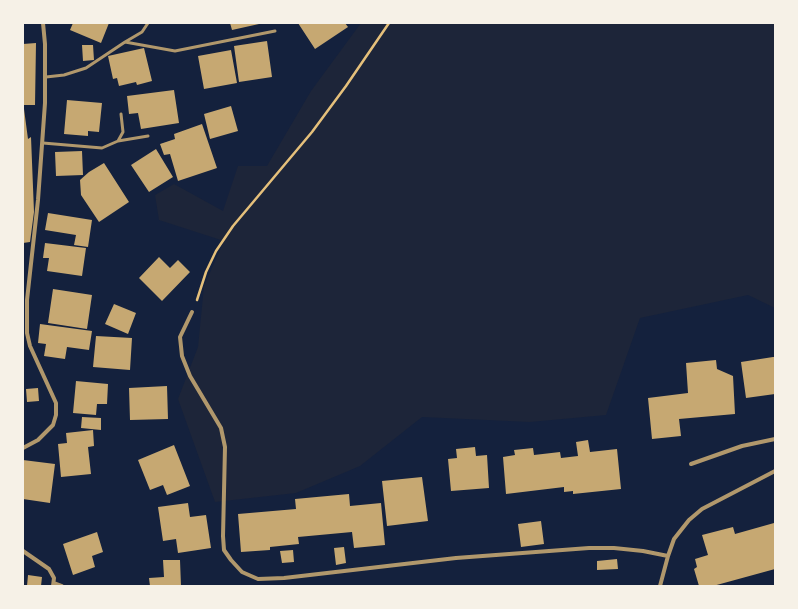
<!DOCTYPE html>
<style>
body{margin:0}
#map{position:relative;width:798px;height:609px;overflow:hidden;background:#14213d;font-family:Mulish,sans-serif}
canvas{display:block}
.frame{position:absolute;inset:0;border:24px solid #f6f1e7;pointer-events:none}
</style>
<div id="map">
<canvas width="798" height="609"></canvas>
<div class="frame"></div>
</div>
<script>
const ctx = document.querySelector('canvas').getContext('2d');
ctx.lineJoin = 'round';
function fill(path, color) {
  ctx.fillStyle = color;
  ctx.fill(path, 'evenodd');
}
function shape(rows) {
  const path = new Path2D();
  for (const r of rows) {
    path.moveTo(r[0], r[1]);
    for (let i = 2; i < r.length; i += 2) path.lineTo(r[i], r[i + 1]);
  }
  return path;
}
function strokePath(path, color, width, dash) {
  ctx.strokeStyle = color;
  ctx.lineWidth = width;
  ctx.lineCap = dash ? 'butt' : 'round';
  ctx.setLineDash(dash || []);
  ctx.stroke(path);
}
const green = shape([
 [361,23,775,23,775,308,748,295,640,318,606,415,530,422,422,417,360,466,296,493,215,502,178,399,198,347,204,286,224,241,159,220,155,195,174,184,223,211,238,166,267,166,311,91]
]);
const building = shape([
 [73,23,109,23,101,43,70,30],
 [230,23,259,23,259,24,232,30],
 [298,23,345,23,348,27,315,49],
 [267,41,272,77,239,82,234,46],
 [36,43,35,105,23,105,23,44],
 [82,45,93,45,94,60,83,61],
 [144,48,152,81,137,85,136,82,119,86,117,78,113,79,108,56],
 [231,50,237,83,204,89,198,56],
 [174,90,179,123,141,129,138,113,129,114,127,96],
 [67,100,102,103,99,132,88,131,88,136,64,134],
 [231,106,238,131,210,139,204,114],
 [23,109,24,109,28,139,31,137,34,212,30,242,23,243],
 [202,124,217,168,178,181,170,154,164,155,160,144,175,139,174,134],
 [156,149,173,177,149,192,131,165],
 [82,151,83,175,56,176,55,152],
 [104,163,129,202,99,222,81,195,80,180,89,172],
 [48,213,92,220,88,247,74,245,76,235,45,230],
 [45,243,86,248,82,276,47,271,49,258,43,258],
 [159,257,170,268,178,260,190,272,162,301,139,278],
 [53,289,92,295,87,329,48,323],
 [114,304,136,313,128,334,105,324],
 [40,324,92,331,89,350,67,347,65,359,44,356,46,344,38,343],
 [96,336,132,338,130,370,93,367],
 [773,357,775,357,775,394,746,398,741,362],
 [716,360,717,369,733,376,735,414,679,419,681,436,652,439,648,398,688,393,686,363],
 [76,381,108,384,107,404,97,404,96,415,73,413],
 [167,386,168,419,130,420,129,388],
 [38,388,39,401,27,402,26,389],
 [82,417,101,418,101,430,81,428],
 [93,430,94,446,88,447,91,474,61,477,58,444,67,443,66,433],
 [588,440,590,452,617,449,621,489,573,494,573,491,564,492,564,487,506,494,503,457,515,455,514,450,533,448,534,455,560,452,561,458,578,456,576,442],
 [174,445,190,486,167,495,163,485,150,490,138,460],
 [475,447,476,456,487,455,489,488,451,491,448,459,457,458,456,449],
 [23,460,55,464,50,503,23,499],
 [422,477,428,521,387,526,382,481],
 [349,494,350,506,381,503,385,545,354,548,352,532,298,537,299,544,270,547,270,550,241,552,238,514,296,509,295,499],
 [188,503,190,517,206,515,211,548,178,553,176,539,163,541,158,507],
 [541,521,544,544,521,547,518,524],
 [774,523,775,569,713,586,699,586,694,569,697,567,695,559,708,555,702,535,733,527,735,534],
 [97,532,103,552,92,556,95,567,73,575,63,544],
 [344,547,346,563,336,565,334,548],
 [293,550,294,562,282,563,280,551],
 [617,559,618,569,597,570,597,561],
 [163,560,180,560,181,586,150,586,149,578,164,577],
 [28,575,42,577,41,586,27,586]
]);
const path = shape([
 [197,300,206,272,216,251,233,226,312,132,346,86,389,23]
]);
const service = shape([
 [125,42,142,32,148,23],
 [46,77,64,75,86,68,125,42,175,51,275,31],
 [118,141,148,136],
 [43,143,102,148,118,141,123,132,121,114]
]);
const minor = shape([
 [192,312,180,337,182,356,190,376,221,428,225,447,223,536,224,550,231,560,242,572,258,579,284,578,456,558,589,548,614,548,643,551,668,556],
 [23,448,38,440,53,425,56,415,56,403,30,346,27,333,27,300,38,200,45,103,45,44,43,23],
 [691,464,742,446,775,439],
 [23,551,49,569,54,578,53,586],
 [54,583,62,586],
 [660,586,668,556,674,539,689,520,702,509,775,471]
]);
fill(green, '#1d2539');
fill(building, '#c6a872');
strokePath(path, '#e5c07b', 2.5);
strokePath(service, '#b1986c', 3);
strokePath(minor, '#b1986c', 4);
</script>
